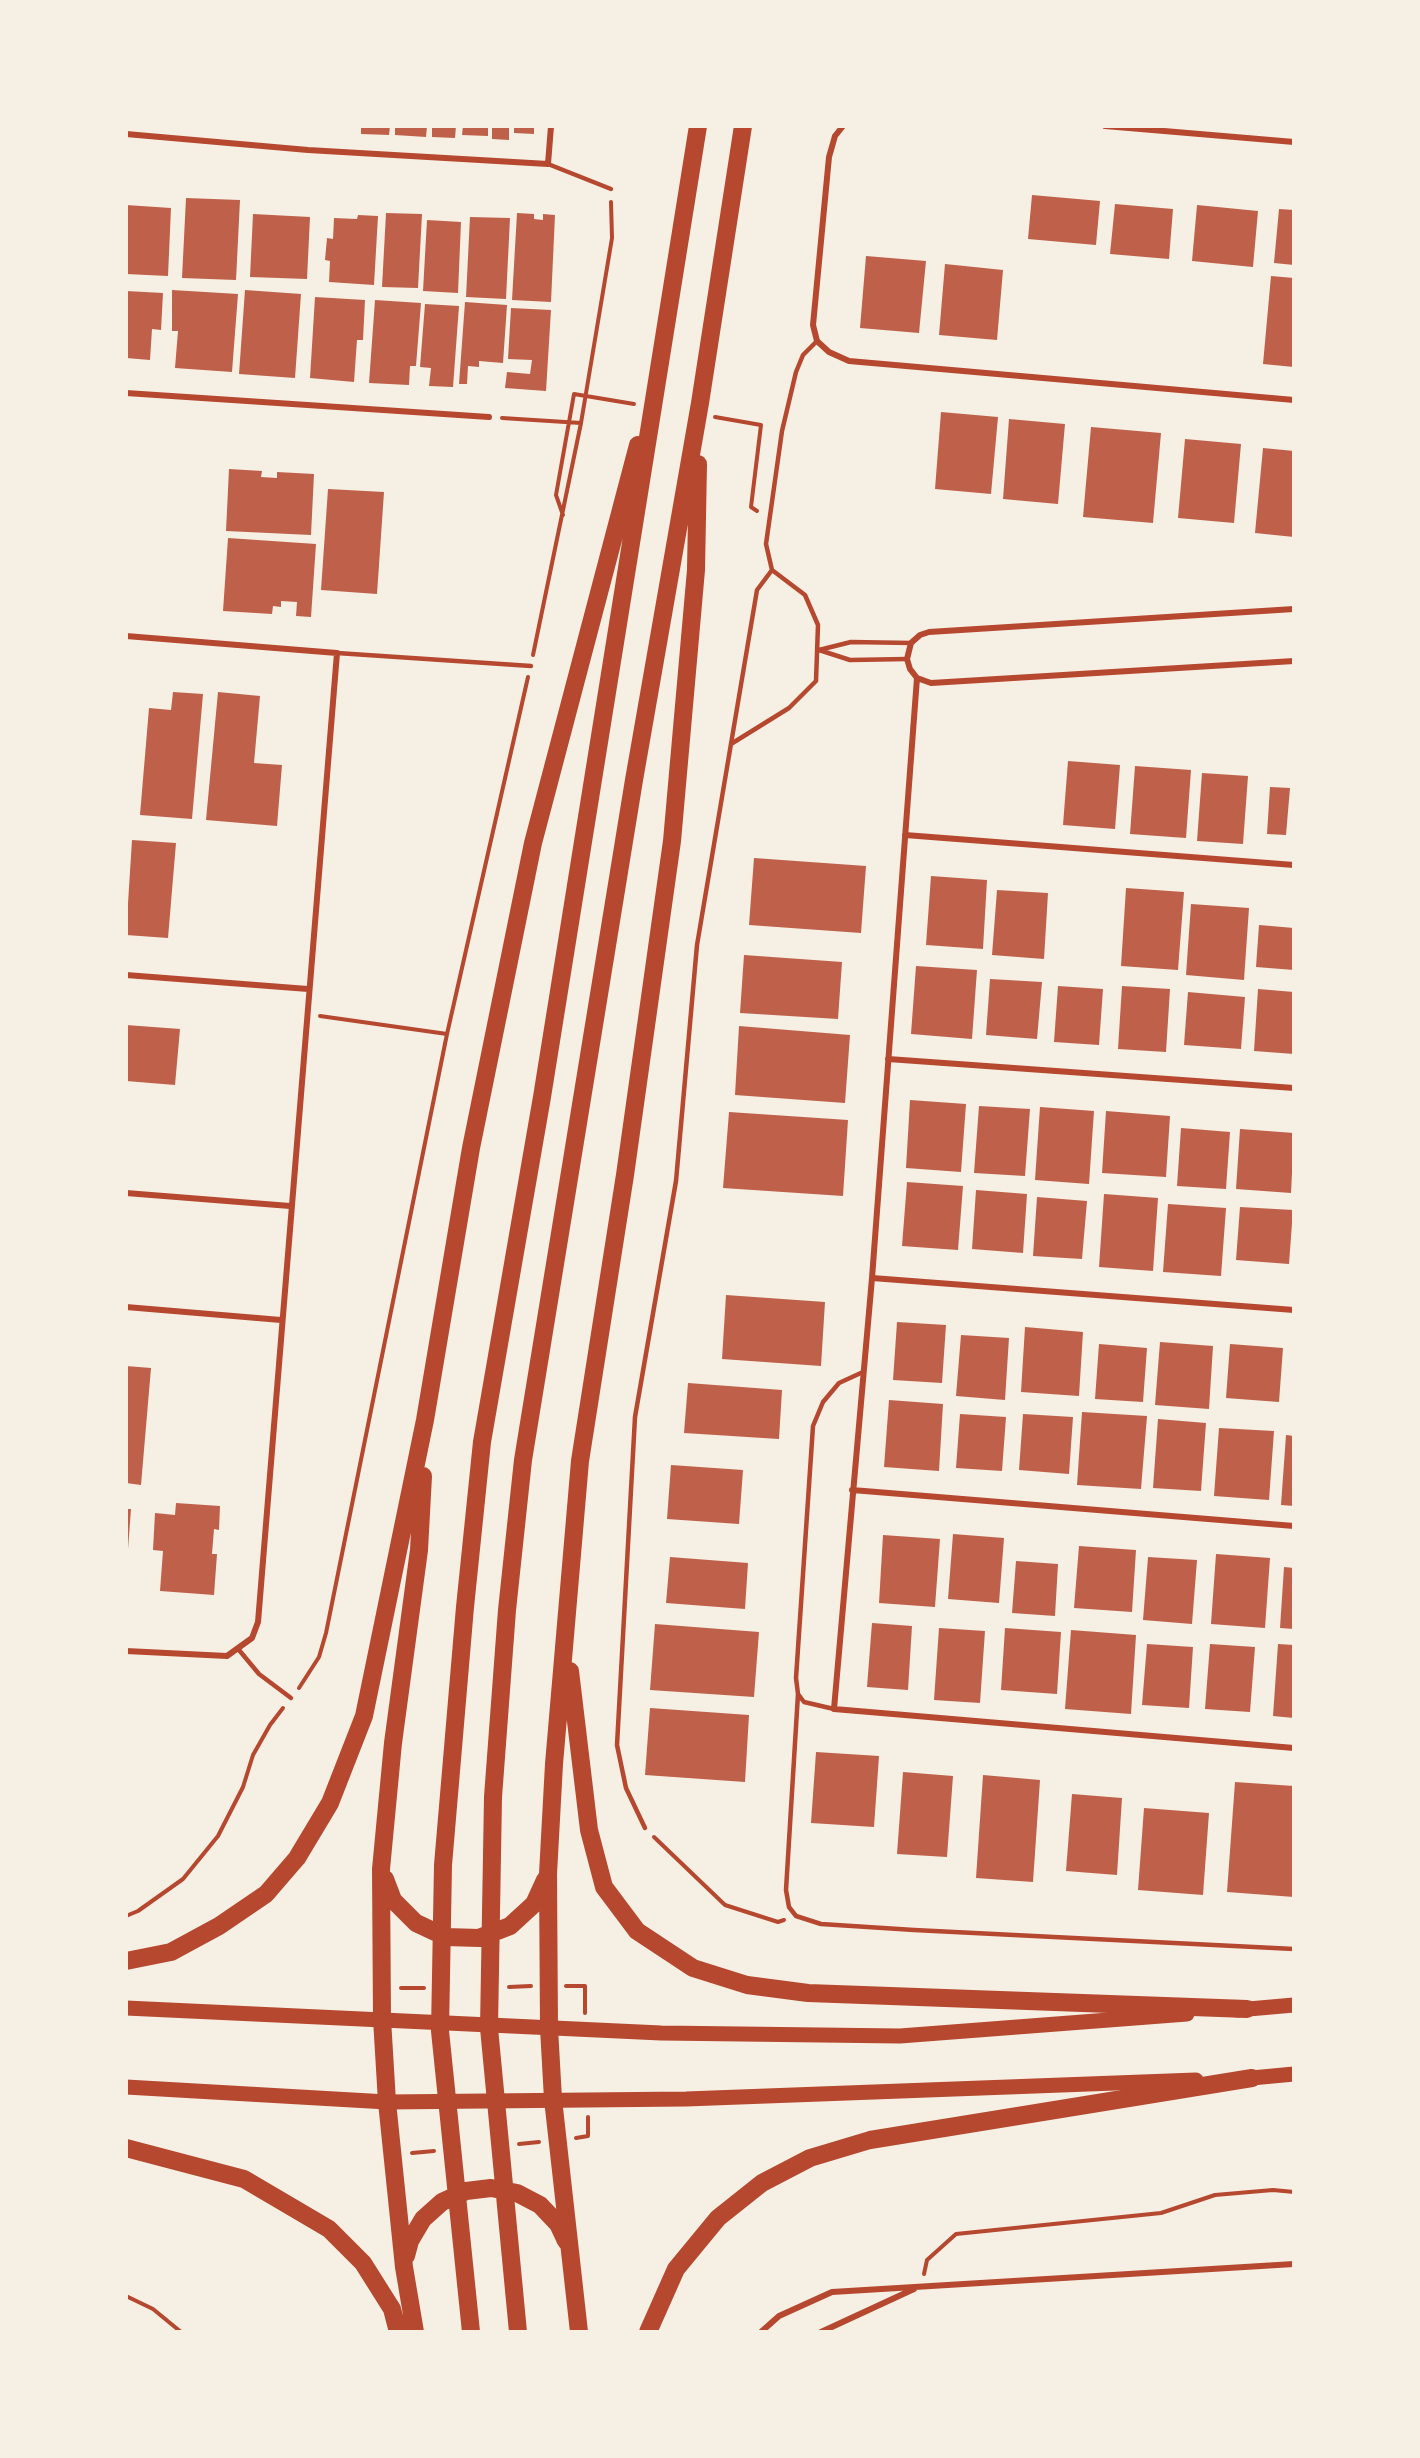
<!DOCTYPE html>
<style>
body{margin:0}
#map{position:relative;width:1420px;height:2458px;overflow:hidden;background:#f6efe4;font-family:"Varela Round",sans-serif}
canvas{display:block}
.frame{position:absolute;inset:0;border:128px solid #f6efe4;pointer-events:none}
</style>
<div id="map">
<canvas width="1420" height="2458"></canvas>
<div class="frame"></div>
</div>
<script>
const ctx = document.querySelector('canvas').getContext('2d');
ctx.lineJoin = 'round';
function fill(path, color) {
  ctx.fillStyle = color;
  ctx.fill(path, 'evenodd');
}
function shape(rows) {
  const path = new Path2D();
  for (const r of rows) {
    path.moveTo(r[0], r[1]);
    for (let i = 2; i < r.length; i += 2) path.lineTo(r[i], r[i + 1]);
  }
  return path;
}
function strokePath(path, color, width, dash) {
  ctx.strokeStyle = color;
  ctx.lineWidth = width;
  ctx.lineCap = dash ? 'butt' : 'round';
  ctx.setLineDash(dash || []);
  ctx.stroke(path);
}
const building = shape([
 [361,126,390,126,389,135,361,134],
 [395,126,427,126,426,137,395,135],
 [432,126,456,126,455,138,432,137],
 [463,126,488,126,488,136,462,135],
 [492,126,509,126,509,140,492,139],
 [514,126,534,126,534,134,514,133],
 [1032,195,1100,201,1096,245,1028,239],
 [186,198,240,200,236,280,182,278],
 [1115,204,1173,209,1169,259,1110,254],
 [126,205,171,208,168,276,126,274],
 [1197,205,1258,211,1253,267,1192,261],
 [1279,209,1294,210,1294,265,1274,263],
 [386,213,422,214,418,288,382,287],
 [517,213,534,214,534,219,543,220,543,214,555,215,551,302,512,300],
 [253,214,310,217,307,279,250,277],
 [358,215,378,216,374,285,329,282,330,261,325,260,327,238,333,239,334,218,357,219],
 [470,217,510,218,506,299,466,297],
 [427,220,461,222,458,293,423,291],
 [866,256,926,261,919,333,860,328],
 [945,264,1003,270,997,340,939,335],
 [1271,276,1294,278,1294,367,1263,364],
 [172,290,238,294,232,372,175,368,178,331,172,331],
 [245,290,301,294,295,378,239,374],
 [126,291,163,293,161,330,152,329,150,360,126,358],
 [315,297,365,300,363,340,357,340,354,382,310,378],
 [375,300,421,303,416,366,410,366,409,385,369,383],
 [465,302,507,305,503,363,479,361,479,367,468,366,467,384,459,384],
 [425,304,459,306,453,387,429,386,431,368,420,367],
 [511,308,551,310,546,391,505,388,507,372,530,374,532,360,508,359],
 [941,412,998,417,991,494,935,489],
 [1009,419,1065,424,1058,504,1003,499],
 [1091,427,1161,433,1153,523,1083,517],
 [1185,439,1241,444,1234,523,1178,518],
 [1263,448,1294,451,1294,537,1255,533],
 [229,469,262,471,261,477,277,478,277,472,314,474,311,535,226,531],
 [328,489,384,492,377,594,321,590],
 [228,538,316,544,311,617,296,616,297,602,281,601,281,607,273,606,272,614,223,611],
 [173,692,203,694,192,819,140,815,149,708,171,710],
 [218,692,260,696,254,763,282,765,277,826,206,820],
 [1068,761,1120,765,1115,829,1063,825],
 [1135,766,1191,770,1186,838,1130,834],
 [1202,773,1248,776,1243,844,1197,841],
 [1270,787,1290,788,1286,835,1267,834],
 [132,840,176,843,168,938,126,935],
 [754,858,866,866,861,933,749,925],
 [931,876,987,880,983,949,926,945],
 [1126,888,1184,892,1178,970,1121,966],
 [997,890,1048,893,1044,959,992,955],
 [1191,904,1249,908,1244,980,1186,975],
 [1259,925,1294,928,1294,970,1256,967],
 [744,955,842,962,838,1019,740,1013],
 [916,966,977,970,972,1039,911,1034],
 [990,979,1042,982,1037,1039,986,1035],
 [1058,986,1103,989,1099,1045,1054,1042],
 [1122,986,1170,989,1166,1052,1118,1049],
 [1258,989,1294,992,1294,1054,1254,1051],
 [1188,992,1245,997,1241,1049,1184,1045],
 [126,1025,180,1029,175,1085,126,1081],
 [739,1026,850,1035,845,1103,735,1095],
 [910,1100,966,1104,961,1172,906,1168],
 [979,1106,1030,1109,1025,1176,974,1173],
 [1040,1107,1094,1111,1089,1184,1035,1180],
 [1106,1111,1170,1116,1166,1177,1102,1173],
 [729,1112,848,1120,843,1196,723,1188],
 [1181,1128,1230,1132,1226,1189,1177,1186],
 [1240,1129,1294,1133,1291,1193,1236,1189],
 [907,1182,963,1186,958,1250,902,1246],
 [976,1190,1027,1194,1023,1253,972,1249],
 [1104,1194,1158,1198,1153,1271,1099,1267],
 [1037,1197,1087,1201,1082,1259,1033,1256],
 [1168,1204,1226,1208,1221,1276,1163,1272],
 [1240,1207,1293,1210,1289,1264,1236,1260],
 [726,1295,825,1302,821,1366,722,1359],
 [897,1322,946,1325,942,1383,893,1380],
 [1025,1327,1083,1332,1079,1396,1021,1392],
 [961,1335,1009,1338,1005,1400,956,1396],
 [1160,1342,1213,1346,1209,1409,1155,1405],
 [1099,1344,1147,1348,1143,1402,1095,1399],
 [1230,1344,1283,1348,1279,1402,1226,1398],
 [126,1366,151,1368,141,1485,126,1483],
 [688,1383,782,1390,779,1439,684,1433],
 [889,1400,943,1404,939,1471,884,1467],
 [1082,1412,1147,1416,1141,1489,1077,1485],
 [960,1414,1006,1417,1002,1471,956,1468],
 [1023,1414,1073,1417,1069,1474,1019,1470],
 [1158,1419,1206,1423,1201,1491,1153,1488],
 [1219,1428,1274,1431,1269,1500,1214,1496],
 [1286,1435,1294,1436,1294,1506,1281,1505],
 [671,1465,743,1470,739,1524,667,1519],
 [176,1503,220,1506,219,1530,214,1529,212,1554,217,1554,214,1595,160,1591,163,1551,153,1550,155,1513,175,1515],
 [126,1509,131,1509,128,1549,126,1549],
 [953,1534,1004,1538,999,1603,948,1599],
 [883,1535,940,1539,935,1607,879,1603],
 [1079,1546,1136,1550,1132,1612,1074,1608],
 [1216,1554,1270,1558,1265,1628,1211,1624],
 [670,1557,748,1563,745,1609,666,1603],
 [1148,1557,1197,1560,1192,1624,1143,1620],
 [1016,1561,1058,1564,1055,1616,1012,1613],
 [1284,1567,1294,1568,1294,1629,1280,1628],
 [872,1623,912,1626,908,1690,867,1687],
 [655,1624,759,1632,754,1697,650,1690],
 [939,1628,985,1631,980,1703,934,1700],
 [1005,1628,1061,1632,1057,1694,1001,1690],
 [1071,1630,1136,1635,1131,1714,1065,1709],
 [1147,1644,1193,1647,1189,1708,1142,1705],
 [1210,1644,1255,1647,1250,1712,1205,1709],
 [1278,1644,1294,1645,1294,1718,1273,1716],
 [650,1708,749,1715,745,1782,645,1775],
 [816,1752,879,1756,874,1827,811,1823],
 [903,1772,953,1776,947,1857,897,1854],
 [983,1775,1040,1780,1033,1882,976,1878],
 [1235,1782,1294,1786,1294,1897,1227,1892],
 [1072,1794,1122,1798,1117,1875,1066,1871],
 [1144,1808,1209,1813,1203,1895,1138,1890]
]);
const path = shape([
 [715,417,761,425,751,507,757,511],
 [502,418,581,423],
 [563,515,556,495,574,394,634,404],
 [533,655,581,423,612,238,611,202],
 [320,1016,447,1034],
 [299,1688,319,1657,326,1633,447,1034,528,677],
 [654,1837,725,1905,778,1922,784,1920],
 [126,1916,138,1911,183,1879,218,1836,243,1787,253,1755,270,1725,283,1708],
 [566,1986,585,1986,585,2013],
 [509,1987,531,1986],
 [401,1988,424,1988],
 [576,2138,588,2136,588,2117],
 [519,2144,539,2142],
 [412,2153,434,2151],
 [924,2274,927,2260,956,2234,1161,2213,1215,2195,1273,2190,1294,2192],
 [126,2296,153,2309,181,2332]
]);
const service = shape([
 [548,164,611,189],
 [819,650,851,642,911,643],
 [819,650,850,660,907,659],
 [337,653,531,666],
 [731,744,789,708,816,681,818,625,805,595,772,570,766,544,782,431,796,372,803,355,817,341],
 [239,1650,259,1674,291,1698],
 [798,1694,786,1890,789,1907,796,1916,821,1924,914,1930,1294,1949],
 [834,1709,804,1702,798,1694,796,1678,813,1426,823,1402,839,1383,863,1372],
 [645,1828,626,1788,617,1745,635,1417,676,1181,697,945,757,590,772,570]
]);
const minor = shape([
 [843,126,835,136,829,157,813,325,817,341,829,352,849,361,1294,400],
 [1105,126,1294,142],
 [126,134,308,150,548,164,551,126],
 [126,393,489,417],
 [1294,609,929,632,920,635,911,643,907,659,910,669,917,678,931,683,1294,661],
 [126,636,337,653,258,1622,252,1638,227,1656,126,1651],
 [917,678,872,1278,834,1709,1294,1748],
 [905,835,1294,865],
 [126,975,308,989],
 [888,1059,1294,1088],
 [126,1193,290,1206],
 [872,1278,1294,1310],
 [126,1307,281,1320],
 [852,1490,1294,1526],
 [761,2332,779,2316,832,2292,1294,2264],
 [821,2332,914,2289]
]);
const primary = shape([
 [126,2008,661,2033,900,2036,1187,2014],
 [1237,2010,1294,2005],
 [1241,2079,1294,2074],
 [126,2087,387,2102,686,2099,1196,2080]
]);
const motorway = shape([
 [570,1671,589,1830,604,1887,637,1931,693,1968,747,1985,808,1993,1247,2009],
 [385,1879,393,1900,416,1923,446,1937,479,1938,510,1926,534,1904,545,1880],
 [126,1961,171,1952,219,1926,266,1894,297,1858,330,1803,364,1716,425,1420,471,1148,533,843,638,445],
 [126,2148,244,2179,329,2229,363,2263,392,2309,398,2332],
 [406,2256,410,2241,423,2219,442,2202,466,2191,491,2188,517,2193,540,2205,558,2224,566,2241],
 [415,2332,404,2267,387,2102,382,2019,381,1869,393,1743,419,1550,423,1476],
 [471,2332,440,2031,443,1865,465,1607,482,1442,542,1097,698,126],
 [518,2332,489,2028,493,1797,507,1610,523,1460,634,780,700,403,743,126],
 [579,2332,553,2099,549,2028,548,1874,554,1764,580,1461,625,1175,672,841,696,570,698,464],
 [648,2332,676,2269,718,2218,762,2183,810,2158,870,2140,1252,2078]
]);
fill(building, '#bf614a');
strokePath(path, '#b5482f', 4);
strokePath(service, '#b5482f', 4.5);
strokePath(minor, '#b5482f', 6);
strokePath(primary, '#b5482f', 15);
strokePath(motorway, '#b5482f', 18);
</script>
